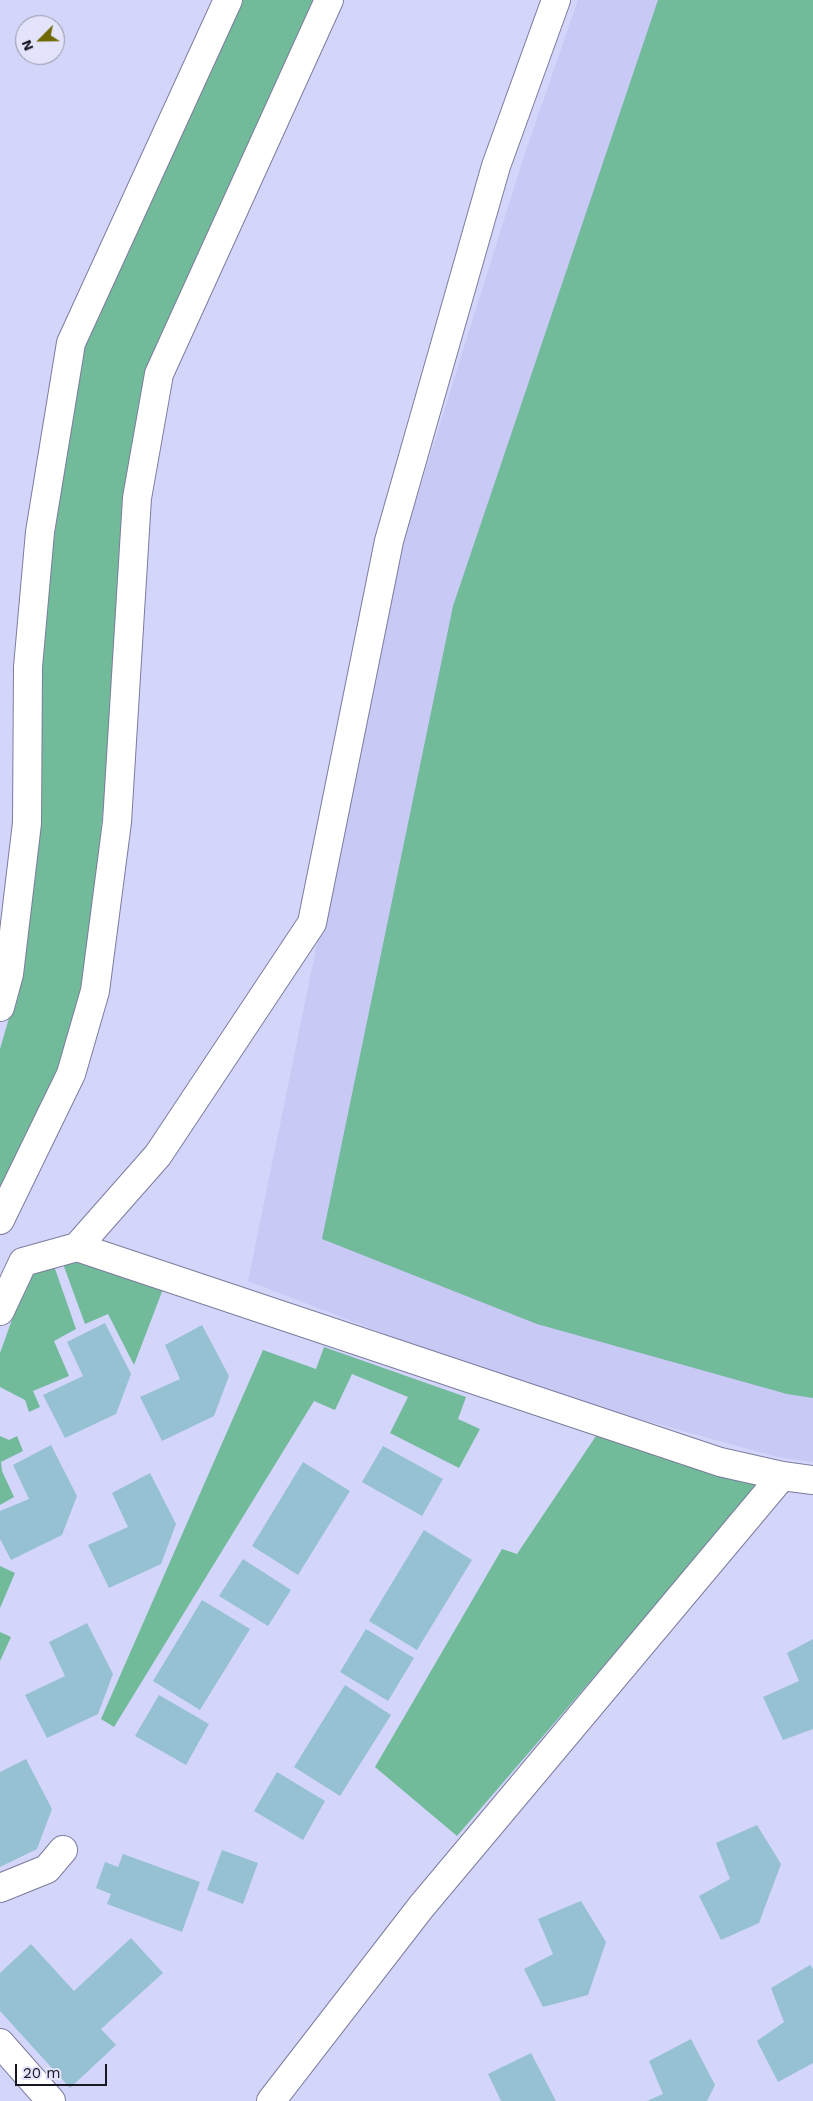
<!DOCTYPE html>
<style>
body{margin:0}
#map{position:relative;width:813px;height:2101px;overflow:hidden;background:#d4d5fb;font-family:"Work Sans",sans-serif}
canvas{display:block}
.north{position:absolute;left:15px;top:15px;width:50px;height:50px;box-sizing:border-box;background:#e3e4fb;border:1px solid #9292a5;border-radius:50%;rotate:247deg;font-size:14px;font-weight:700;line-height:20px;text-align:center;color:#181825}
.north::after{content:'';display:block;margin:auto;width:18px;height:22px;background:#6f6700;clip-path:polygon(50% 0,100% 100%,50% 72%,0 100%)}
.scale{position:absolute;left:15px;top:2064px;width:92px;height:22px;box-sizing:border-box;border:2px solid #181825;border-top:0;padding-left:6px;font-size:15px;line-height:18px;white-space:nowrap;color:#181825;-webkit-text-stroke:4px #e3e4fb;paint-order:stroke}
</style>
<div id="map">
<canvas width="813" height="2101"></canvas>
<div class="north">N</div>
<div class="scale">20 m</div>
</div>
<script>
const ctx = document.querySelector('canvas').getContext('2d');
ctx.lineJoin = 'round';
function fill(path, color) {
  ctx.fillStyle = color;
  ctx.fill(path, 'evenodd');
}
function shape(rows) {
  const path = new Path2D();
  for (const r of rows) {
    path.moveTo(r[0], r[1]);
    for (let i = 2; i < r.length; i += 2) path.lineTo(r[i], r[i + 1]);
  }
  return path;
}
function strokePath(path, color, width, dash) {
  ctx.strokeStyle = color;
  ctx.lineWidth = width;
  ctx.lineCap = dash ? 'butt' : 'round';
  ctx.setLineDash(dash || []);
  ctx.stroke(path);
}
const built = shape([
 [578,0,813,0,813,1462,777,1457,517,1385,248,1281,392,577,523,159]
]);
const green = shape([
 [241,0,313,0,150,365,84,992,57,1074,0,1190,0,1049,24,966,39,835,42,621,82,347],
 [658,0,813,0,813,1398,787,1394,537,1324,322,1239,453,606],
 [63,1254,163,1289,134,1365,108,1314,85,1324,62,1261],
 [52,1260,76,1329,54,1341,69,1376,33,1391,40,1407,29,1412,25,1400,0,1387,0,1353,32,1264],
 [324,1347,466,1397,458,1419,480,1429,459,1468,390,1433,408,1397,352,1374,335,1410,314,1401,114,1727,101,1719,263,1350,316,1369],
 [600,1430,761,1483,457,1836,375,1767,502,1549,517,1554],
 [0,1436,9,1440,17,1436,23,1451,1,1462,2,1471,14,1497,0,1505],
 [0,1566,15,1573,0,1608],
 [0,1632,11,1637,0,1661]
]);
const building = shape([
 [105,1323,131,1374,116,1414,65,1438,43,1395,83,1376,67,1342],
 [202,1325,229,1376,214,1416,162,1441,140,1397,180,1379,165,1345],
 [51,1445,77,1496,62,1535,11,1560,0,1539,0,1511,29,1499,13,1465],
 [383,1446,443,1479,422,1516,362,1482],
 [303,1462,350,1491,298,1575,252,1546],
 [150,1473,176,1524,161,1564,109,1588,88,1545,128,1527,112,1493],
 [424,1530,472,1560,417,1650,369,1621],
 [243,1559,291,1590,268,1626,219,1596],
 [202,1600,250,1629,200,1710,153,1681],
 [87,1623,113,1674,98,1714,47,1738,25,1695,65,1676,49,1642],
 [366,1629,414,1658,388,1701,340,1672],
 [813,1639,813,1729,783,1740,763,1697,799,1681,787,1653],
 [345,1685,391,1715,340,1796,294,1767],
 [159,1695,209,1724,186,1765,135,1736],
 [26,1759,52,1809,37,1849,0,1867,0,1772],
 [277,1772,325,1801,303,1840,254,1811],
 [757,1825,781,1864,759,1923,721,1940,699,1896,730,1879,716,1843],
 [222,1850,258,1863,243,1904,207,1890],
 [123,1854,200,1882,182,1932,107,1904,111,1894,96,1888,105,1862,118,1867],
 [581,1901,606,1942,588,1995,543,2007,524,1969,553,1954,538,1919],
 [131,1938,163,1973,101,2029,116,2045,70,2088,0,2011,0,1973,31,1944,74,1991],
 [810,1965,813,1969,813,2063,778,2082,757,2041,784,2022,771,1988],
 [691,2039,715,2085,707,2101,647,2101,663,2094,649,2061],
 [531,2053,556,2101,501,2101,488,2074]
]);
const minor = shape([
 [0,1007,9,974,27,823,28,667,40,532,71,343,228,0],
 [0,1220,71,1074,95,991,117,822,137,498,159,374,329,0],
 [77,1247,158,1155,312,923,389,541,496,166,556,0],
 [0,1311,23,1262,77,1247,720,1462,782,1476,813,1480],
 [0,1888,47,1869,63,1850],
 [0,2043,51,2101],
 [271,2101,421,1907,782,1476]
]);
fill(built, '#c8c9f5');
fill(green, '#71ba9a');
fill(building, '#96c1d2');
strokePath(minor, '#7c7c9e', 30);
strokePath(minor, '#fff', 28);
</script>
